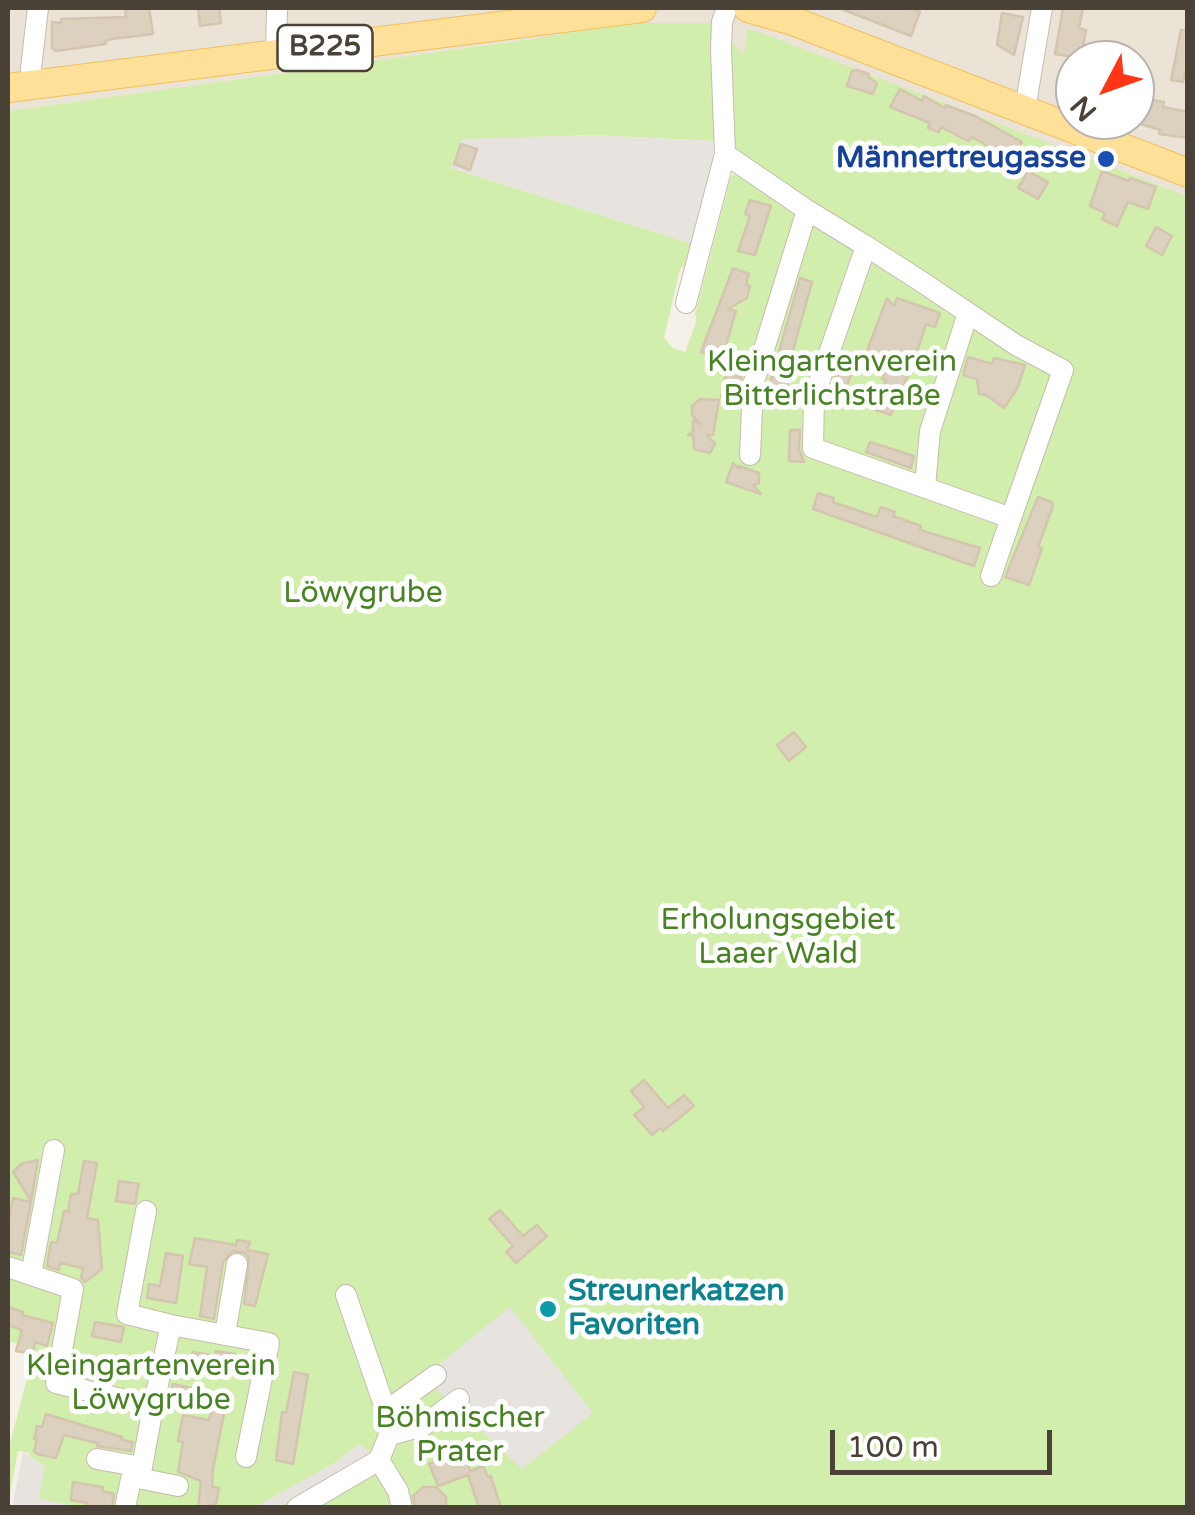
<!DOCTYPE html>
<meta charset="utf-8">
<style>
body{margin:0}
#map{position:relative;width:1195px;height:1515px;overflow:hidden;background:#f6f1e8;font-family:"Varela Round",sans-serif}
canvas{display:block}
.frame{position:absolute;inset:0;border:10px solid #4a4236;pointer-events:none}
.north{position:absolute;left:1055px;top:40px;width:100px;height:100px;box-sizing:border-box;background:#fff;border:2px solid #b7b3af;border-radius:50%;rotate:229deg;font-size:28px;font-weight:700;line-height:40px;text-align:center;color:#4a4236}
.north::after{content:'';display:block;margin:auto;width:35px;height:45px;background:#ff3516;clip-path:polygon(50% 0,100% 100%,50% 72%,0 100%)}
.scale{position:absolute;left:830px;top:1430px;width:222px;height:45px;box-sizing:border-box;border:5px solid #4a4236;border-top:0;padding-left:12px;font-size:30px;line-height:35px;white-space:nowrap;color:#4a4236;-webkit-text-stroke:8px #fff;paint-order:stroke}
</style>
<div id="map">
<canvas width="1195" height="1515"></canvas>
<div class="frame"></div>
<div class="north">N</div>
<div class="scale">100 m</div>
</div>
<script>
const ctx = document.querySelector('canvas').getContext('2d');
ctx.lineJoin = 'round';
function fill(path, color) {
  ctx.fillStyle = color;
  ctx.fill(path, 'evenodd');
}
function shape(rows) {
  const path = new Path2D();
  for (const r of rows) {
    path.moveTo(r[0], r[1]);
    for (let i = 2; i < r.length; i += 2) path.lineTo(r[i], r[i + 1]);
  }
  return path;
}
function strokePath(path, color, width, dash) {
  ctx.strokeStyle = color;
  ctx.lineWidth = width;
  ctx.lineCap = dash ? 'butt' : 'round';
  ctx.setLineDash(dash || []);
  ctx.stroke(path);
}
function label(font, color, halo, rows, align = 'center') {
  ctx.font = font + ' "Varela Round",sans-serif';
  ctx.lineWidth = 10;
  ctx.setLineDash([]);
  ctx.textBaseline = 'middle';
  ctx.strokeStyle = halo;
  ctx.fillStyle = color;
  for (const [text, x, y, turn = 0] of rows) {
    ctx.save();
    ctx.translate(x, y);
    ctx.rotate((+turn || 0) * Math.PI / 180);
    ctx.textAlign = isNaN(turn) ? turn : align;
    if (halo) ctx.strokeText(text, 0, 0);
    ctx.fillText(text, 0, 0);
    ctx.restore();
  }
}
const residential = shape([
 [8,8,1187,8,1187,196,747,29,745,57,539,38,8,111],
 [1075,60,1135,60,1135,120,1075,120]
]);
const green = shape([
 [622,23,715,23,744,56,747,29,759,32,1187,196,1187,1507,81,1507,39,1500,29,1453,18,1451,8,1505,8,1451,29,1371,24,1370,27,1344,8,1342,8,111,539,38],
 [592,135,713,141,743,157,751,180,735,174,731,176,695,314,697,320,685,352,673,348,664,338,680,269,689,262,693,244,451,168,462,140]
]);
const parking = shape([
 [592,135,713,141,713,161,693,244,451,168,462,139],
 [510,1307,593,1413,522,1469,423,1377],
 [359,1444,370,1453,309,1494,279,1507,253,1508,334,1463],
 [23,1452,45,1466,39,1499,81,1507,12,1507]
]);
const building = shape([
 [125,8,149,8,153,34,112,39,105,41,106,44,56,51,52,48,52,22,61,23,61,19,126,17,125,8],
 [198,8,219,8,221,23,200,26,198,8],
 [839,8,909,8,920,12,911,36,839,8],
 [1063,8,1083,8,1079,28,1086,30,1081,58,1055,54,1063,8],
 [1002,13,1023,17,1014,55,997,45,1002,13],
 [1181,30,1188,30,1188,74,1185,73,1183,82,1171,80,1181,30],
 [857,70,869,74,868,77,877,83,873,94,847,86,852,71,857,70],
 [900,89,922,101,924,96,945,108,946,105,975,116,1022,142,1011,159,972,137,968,141,941,127,939,132,928,128,930,123,890,107,900,89],
 [1135,97,1164,102,1163,107,1188,112,1188,138,1159,134,1160,130,1135,122,1135,97],
 [461,144,477,149,470,170,454,164,461,144],
 [1028,171,1048,182,1038,199,1018,188,1028,171],
 [1102,171,1129,181,1130,178,1156,187,1148,209,1128,202,1117,226,1102,219,1105,213,1090,206,1102,171],
 [750,200,771,206,755,255,738,251,750,216,745,214,750,200],
 [1156,227,1172,236,1162,255,1146,246,1156,227],
 [733,268,749,274,746,285,750,286,747,298,728,309,736,311,722,359,701,352,733,268],
 [800,278,812,282,791,358,784,356,789,395,766,397,800,278],
 [887,298,894,306,897,298,940,313,935,327,926,324,917,352,912,350,904,374,908,375,891,415,876,410,886,380,882,379,885,372,862,364,887,298],
 [968,357,992,364,994,358,1025,365,1017,389,1004,408,986,395,979,394,977,379,963,375,968,357],
 [838,370,851,374,842,400,829,396,838,370],
 [726,374,741,377,739,399,721,397,726,374],
 [700,399,719,400,713,435,707,435,715,444,710,453,694,449,693,435,688,435,693,431,693,420,700,424,692,415,692,406,700,399],
 [790,430,800,430,799,449,804,462,789,461,790,430],
 [870,442,914,456,911,468,866,452,870,442],
 [733,463,739,469,739,466,759,473,759,483,753,485,761,494,726,482,733,463],
 [818,493,834,498,833,502,877,517,881,507,895,512,893,516,921,526,920,530,980,548,974,566,813,509,818,493],
 [1038,497,1052,502,1053,506,1038,547,1042,548,1029,585,1005,577,1038,497],
 [794,732,806,747,789,761,777,745,794,732],
 [644,1080,668,1108,684,1095,694,1106,663,1131,660,1128,652,1135,634,1115,644,1107,631,1091,644,1080],
 [38,1160,31,1201,13,1172,21,1164,38,1160],
 [84,1161,97,1163,87,1218,98,1220,102,1269,85,1282,81,1278,83,1268,60,1263,59,1270,47,1266,51,1242,57,1243,64,1211,68,1212,71,1194,78,1194,84,1161],
 [119,1181,139,1184,135,1204,116,1201,119,1181],
 [13,1198,31,1202,21,1255,8,1252,8,1224,13,1198],
 [500,1210,523,1236,537,1225,547,1236,516,1263,506,1252,513,1246,489,1219,500,1210],
 [195,1238,236,1245,237,1240,250,1242,247,1250,268,1254,255,1306,244,1304,249,1258,245,1253,233,1251,223,1262,214,1319,200,1316,207,1267,189,1264,195,1238],
 [166,1253,183,1256,176,1303,147,1298,149,1284,160,1286,166,1253],
 [8,1307,23,1312,22,1315,53,1323,47,1346,35,1342,33,1354,16,1351,22,1330,8,1325,8,1307],
 [95,1322,124,1327,121,1342,92,1336,95,1322],
 [216,1351,235,1354,231,1373,186,1370,193,1352,215,1356,216,1351],
 [113,1356,139,1361,135,1379,109,1375,113,1356],
 [294,1372,308,1375,293,1464,276,1460,282,1412,286,1413,294,1372],
 [173,1384,192,1388,188,1408,169,1404,173,1384],
 [215,1397,227,1399,213,1469,212,1487,219,1488,216,1504,198,1508,201,1481,178,1472,183,1442,178,1441,183,1415,209,1420,215,1397],
 [46,1414,122,1437,122,1440,133,1442,131,1451,97,1446,98,1443,64,1435,56,1458,37,1454,34,1451,37,1439,34,1439,37,1426,42,1427,46,1414],
 [458,1452,461,1459,465,1457,470,1471,483,1466,488,1477,491,1476,501,1508,479,1508,468,1475,438,1486,429,1464,458,1452],
 [73,1482,103,1487,102,1491,114,1494,112,1508,86,1508,87,1503,71,1500,73,1482],
 [423,1487,436,1487,446,1497,446,1508,415,1508,413,1496,423,1487]
]);
const minor = shape([
 [276,55,277,8],
 [33,84,31,68,38,8],
 [1025,109,1042,8],
 [725,154,807,210,866,246,919,280,1016,345,1063,370,1011,518,813,448,814,397,866,246],
 [686,303,725,154,721,49,722,22,727,8],
 [750,455,753,385,807,210],
 [925,487,930,431,968,313],
 [991,576,1011,518],
 [146,1211,127,1314,171,1325,153,1407],
 [8,1267,73,1289,56,1383,153,1407,142,1467,131,1479,125,1508],
 [31,1275,54,1150],
 [346,1295,386,1411,389,1435,379,1460],
 [171,1325,269,1343,246,1457],
 [225,1334,237,1264],
 [386,1411,436,1375],
 [389,1435,423,1426,459,1399],
 [97,1459,142,1467],
 [379,1460,398,1491,402,1508],
 [133,1477,178,1486],
 [297,1508,379,1460]
]);
const major = shape([
 [748,8,793,21,1188,173],
 [8,88,642,8]
]);
const markers = [
 [1106,159,10,"#1a4fb4"],
 [548,1309,10,"#0f9aa8"]
];
const shields = [
 [325,48,95]
];
const shieldNames = [
 ["B225",325,48]
];
const transitNames = [
 ["Männertreugasse",1086,159]
];
const parkNames = [
 ["Kleingartenverein",832,363],
 ["Bitterlichstraße",832,397],
 ["Löwygrube",363,594],
 ["Erholungsgebiet",778,921],
 ["Laaer Wald",778,955],
 ["Kleingartenverein",151,1367],
 ["Löwygrube",151,1401],
 ["Böhmischer",460,1419],
 ["Prater",460,1453]
];
const cultureNames = [
 ["Streunerkatzen",568,1292],
 ["Favoriten",568,1326]
];
fill(residential, '#eae3d6');
fill(green, '#d2eead');
fill(parking, '#e7e4e0');
fill(building, '#dcd0bf');
strokePath(building, '#d4c5af', 2.5);
strokePath(minor, '#c5bcac', 22);
strokePath(major, '#f0c15c', 30);
strokePath(minor, '#fff', 20);
strokePath(major, '#ffe098', 28);
for (const [x, y, r, color] of markers) {
  const dot = new Path2D();
  dot.arc(x, y, r, 0, 2 * Math.PI);
  ctx.fillStyle = color;
  ctx.fill(dot);
  strokePath(dot, '#fff', 4);
}
for (const [x, y, w] of shields) {
  const box = new Path2D();
  box.roundRect(x - w / 2, y - 23, w, 46, 8);
  ctx.fillStyle = '#fff';
  ctx.fill(box);
  strokePath(box, '#4a4236', 2.5);
}
label('bold 28px', '#4a4236', null, shieldNames);
label('bold 30px', '#164399', '#fff', transitNames, 'right');
label('30px', '#488322', '#fff', parkNames);
label('bold 30px', '#0d838f', '#fff', cultureNames, 'left');
</script>
